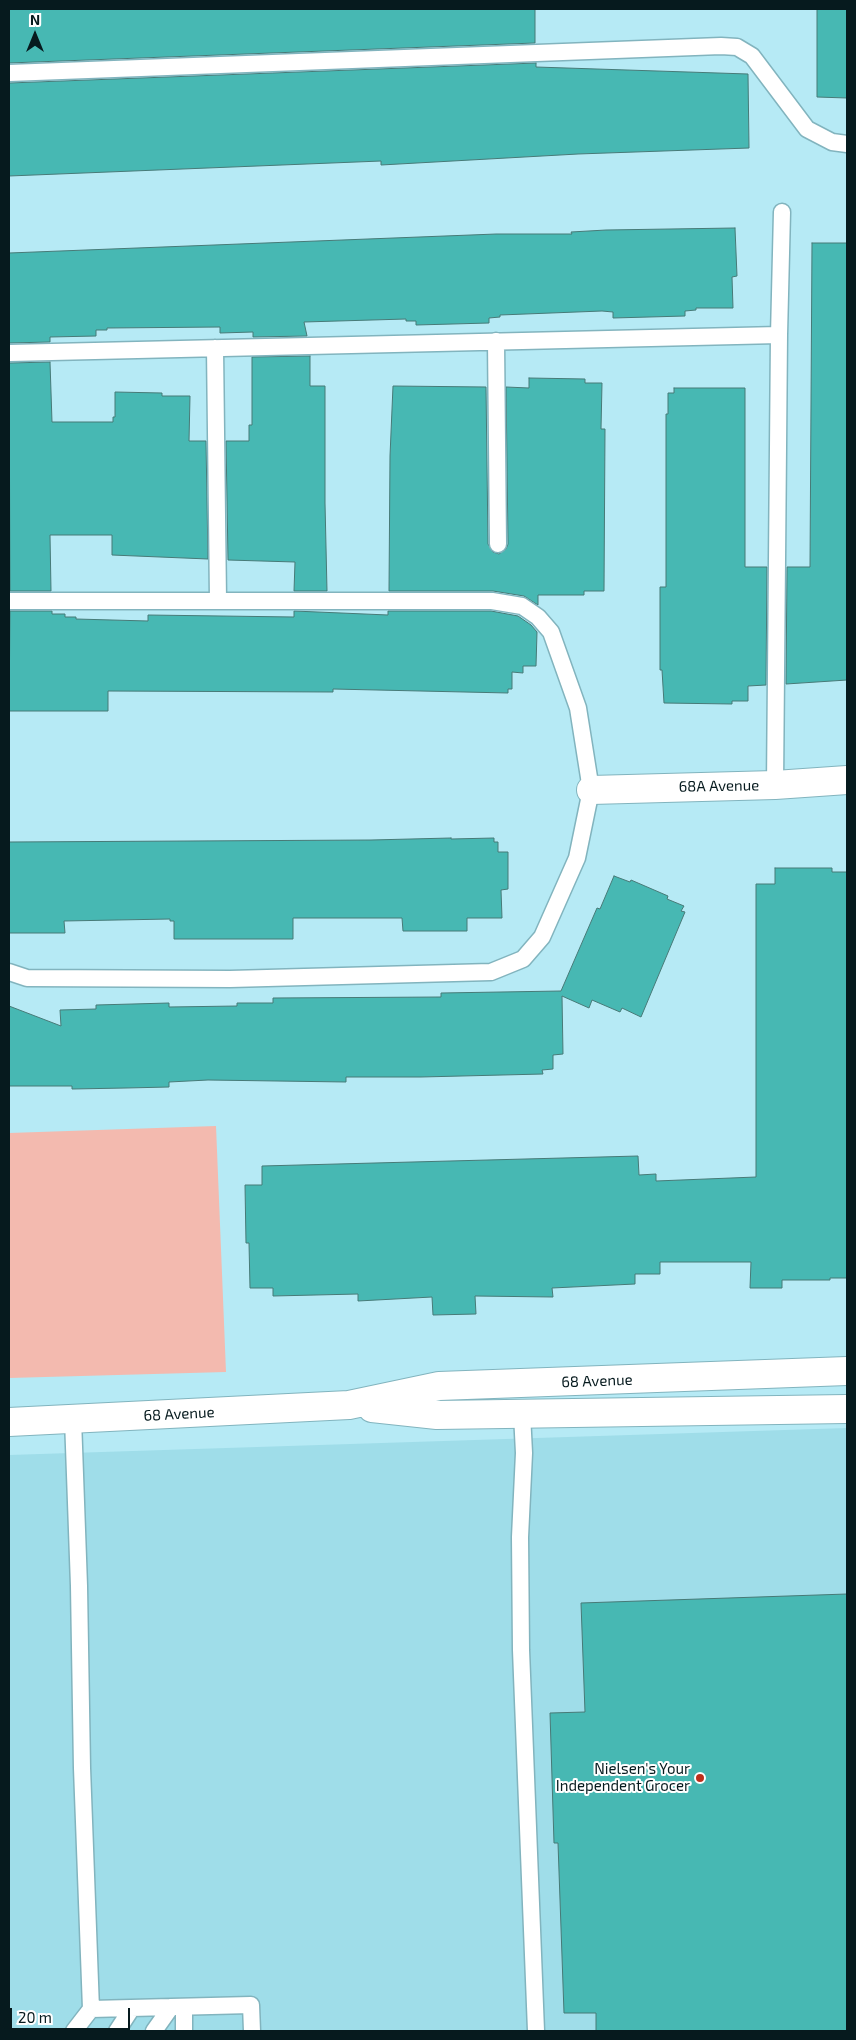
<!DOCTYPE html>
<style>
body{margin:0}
#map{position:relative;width:856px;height:2040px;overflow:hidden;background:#b6eaf5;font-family:"Exo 2",sans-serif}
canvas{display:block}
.frame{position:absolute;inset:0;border:10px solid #061a1e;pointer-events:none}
.north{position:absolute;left:10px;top:10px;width:50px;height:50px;-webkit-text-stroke:4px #fff;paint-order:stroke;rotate:0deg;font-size:14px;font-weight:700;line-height:20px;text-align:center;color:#061a1e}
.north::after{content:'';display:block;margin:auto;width:18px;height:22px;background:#061a1e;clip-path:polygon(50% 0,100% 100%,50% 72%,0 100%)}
.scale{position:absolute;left:10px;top:2008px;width:120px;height:22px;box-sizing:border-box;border:2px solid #061a1e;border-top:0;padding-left:6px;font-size:15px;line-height:18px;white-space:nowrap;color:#061a1e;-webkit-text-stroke:4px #fff;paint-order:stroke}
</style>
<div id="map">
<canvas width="856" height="2040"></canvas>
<div class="frame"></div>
<div class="north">N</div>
<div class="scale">20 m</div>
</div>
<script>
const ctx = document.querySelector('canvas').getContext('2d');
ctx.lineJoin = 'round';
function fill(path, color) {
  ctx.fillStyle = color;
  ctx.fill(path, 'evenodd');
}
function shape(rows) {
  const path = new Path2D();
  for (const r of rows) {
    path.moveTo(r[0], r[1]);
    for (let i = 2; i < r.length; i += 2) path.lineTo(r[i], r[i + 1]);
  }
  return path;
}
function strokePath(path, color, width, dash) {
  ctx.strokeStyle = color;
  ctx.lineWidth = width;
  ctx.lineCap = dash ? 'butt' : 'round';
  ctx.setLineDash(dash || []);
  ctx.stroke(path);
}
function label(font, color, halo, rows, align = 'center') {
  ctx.font = font + ' "Exo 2",sans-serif';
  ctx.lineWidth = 4;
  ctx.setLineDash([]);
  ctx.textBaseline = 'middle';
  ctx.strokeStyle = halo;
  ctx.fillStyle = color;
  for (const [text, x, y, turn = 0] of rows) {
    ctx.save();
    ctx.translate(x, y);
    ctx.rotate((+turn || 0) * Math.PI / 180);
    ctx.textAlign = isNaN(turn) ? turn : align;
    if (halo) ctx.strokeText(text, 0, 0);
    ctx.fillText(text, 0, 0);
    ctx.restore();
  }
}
const built = shape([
 [847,1428,847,2031,9,2031,9,1455]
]);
const green = shape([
 [216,1126,226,1372,9,1378,9,1133]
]);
const building = shape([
 [9,9,535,9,535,43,9,63,9,9],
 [817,9,847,9,847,98,817,97,817,9],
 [536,63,536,67,748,74,749,148,578,154,381,165,381,161,9,176,9,83,536,63],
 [735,228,737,276,732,277,733,308,696,308,696,310,685,311,685,316,613,318,613,312,602,311,500,315,500,317,489,318,489,323,416,325,416,321,406,321,406,319,304,322,307,336,253,337,253,332,220,333,220,327,107,328,107,330,96,330,96,336,50,337,50,342,9,343,9,253,496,234,572,234,571,232,606,230,735,228],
 [812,243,847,243,847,680,786,684,787,567,810,567,812,243],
 [310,356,310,386,325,386,325,503,327,591,294,591,295,562,228,560,226,441,249,441,249,425,252,425,252,357,310,356],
 [50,362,52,422,113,422,113,417,115,417,115,392,162,393,162,396,190,396,189,441,206,441,208,559,112,555,112,535,50,535,51,591,10,591,9,363,50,362],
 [529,378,585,379,585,383,602,383,601,429,605,429,604,591,584,591,584,595,538,595,538,605,524,596,493,591,389,591,390,456,393,386,486,387,488,544,493,552,499,554,506,549,508,544,506,387,529,388,529,378],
 [674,388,745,388,745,567,767,567,766,685,748,686,748,701,732,701,732,704,664,703,662,670,660,670,660,587,666,587,666,414,668,414,668,393,674,393,674,388],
 [10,611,52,611,52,614,65,614,65,617,76,617,76,619,148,621,148,615,294,617,294,611,388,615,388,611,491,611,518,616,531,625,537,632,536,666,523,666,523,673,512,672,512,689,508,689,508,693,333,689,333,692,108,691,108,711,9,711,10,611],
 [451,838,451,839,494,838,494,842,498,842,498,852,508,852,508,889,501,890,502,918,467,918,467,931,403,931,402,918,293,918,293,939,174,939,174,921,170,921,170,919,64,921,65,933,9,933,9,842,371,840,451,838],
 [775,868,832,868,832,872,847,872,847,1278,830,1278,830,1280,782,1280,782,1288,750,1288,751,1262,660,1262,660,1274,635,1274,635,1284,552,1288,553,1297,475,1296,476,1314,433,1315,432,1297,358,1301,358,1294,273,1296,273,1288,250,1288,249,1243,246,1243,245,1185,262,1185,262,1166,638,1156,639,1175,656,1174,656,1181,756,1177,756,884,775,884,775,868],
 [614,876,630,882,631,880,668,896,667,899,684,906,681,911,685,912,641,1017,622,1008,620,1012,592,1000,589,1008,562,996,563,1054,553,1055,553,1069,542,1070,543,1074,421,1077,346,1077,346,1082,208,1080,169,1082,169,1087,126,1088,72,1089,72,1086,9,1086,9,1006,61,1026,60,1010,96,1009,96,1005,169,1003,169,1007,237,1006,237,1003,273,1003,273,998,441,997,441,993,561,991,597,908,600,909,614,876],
 [847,1594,847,2031,596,2031,596,2013,564,2013,558,1843,554,1843,550,1713,585,1712,581,1603,847,1594]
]);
const service = shape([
 [9,73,721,46,737,47,752,56,807,129,832,142,847,144],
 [496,341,498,544],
 [215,348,218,600],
 [9,353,779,335],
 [9,601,492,601,522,606,538,617,551,632,578,708,591,790,577,858,542,937,523,959,491,972,230,979,27,978,9,972],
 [775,785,779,335,782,212],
 [522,1414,524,1453,520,1537,521,1650,536,2031],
 [73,1419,79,1586,82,1768,91,2009,74,2031],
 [184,2007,184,2031],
 [91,2009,251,2005,252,2031],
 [117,2031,132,2008],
 [154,2031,171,2007]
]);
const minor = shape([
 [591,790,775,785,847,780]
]);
const tertiary = shape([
 [372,1408,437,1415,847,1409],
 [9,1422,349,1405,439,1386,847,1371]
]);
const markers = [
 [700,1778,5,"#bc2f1c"]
];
const streetNames = [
 ["68A Avenue",719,786,-1],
 ["68 Avenue",597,1381,-2],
 ["68 Avenue",179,1414,-3]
];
const poiNames = [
 ["Nielsen's Your",690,1769],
 ["Independent Grocer",690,1786]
];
fill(built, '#9fdde9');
fill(green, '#f3baaf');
fill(building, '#47b8b3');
strokePath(building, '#477a77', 1);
strokePath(service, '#82b4be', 19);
strokePath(minor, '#82b4be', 30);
strokePath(tertiary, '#82b4be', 30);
strokePath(service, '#fff', 16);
strokePath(minor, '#fff', 28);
strokePath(tertiary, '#fff', 28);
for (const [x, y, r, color] of markers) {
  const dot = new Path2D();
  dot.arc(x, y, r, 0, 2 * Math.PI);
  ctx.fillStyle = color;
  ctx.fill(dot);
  strokePath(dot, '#fff', 2);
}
label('15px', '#061a1e', '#fff', streetNames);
label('15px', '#061a1e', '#fff', poiNames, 'right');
</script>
